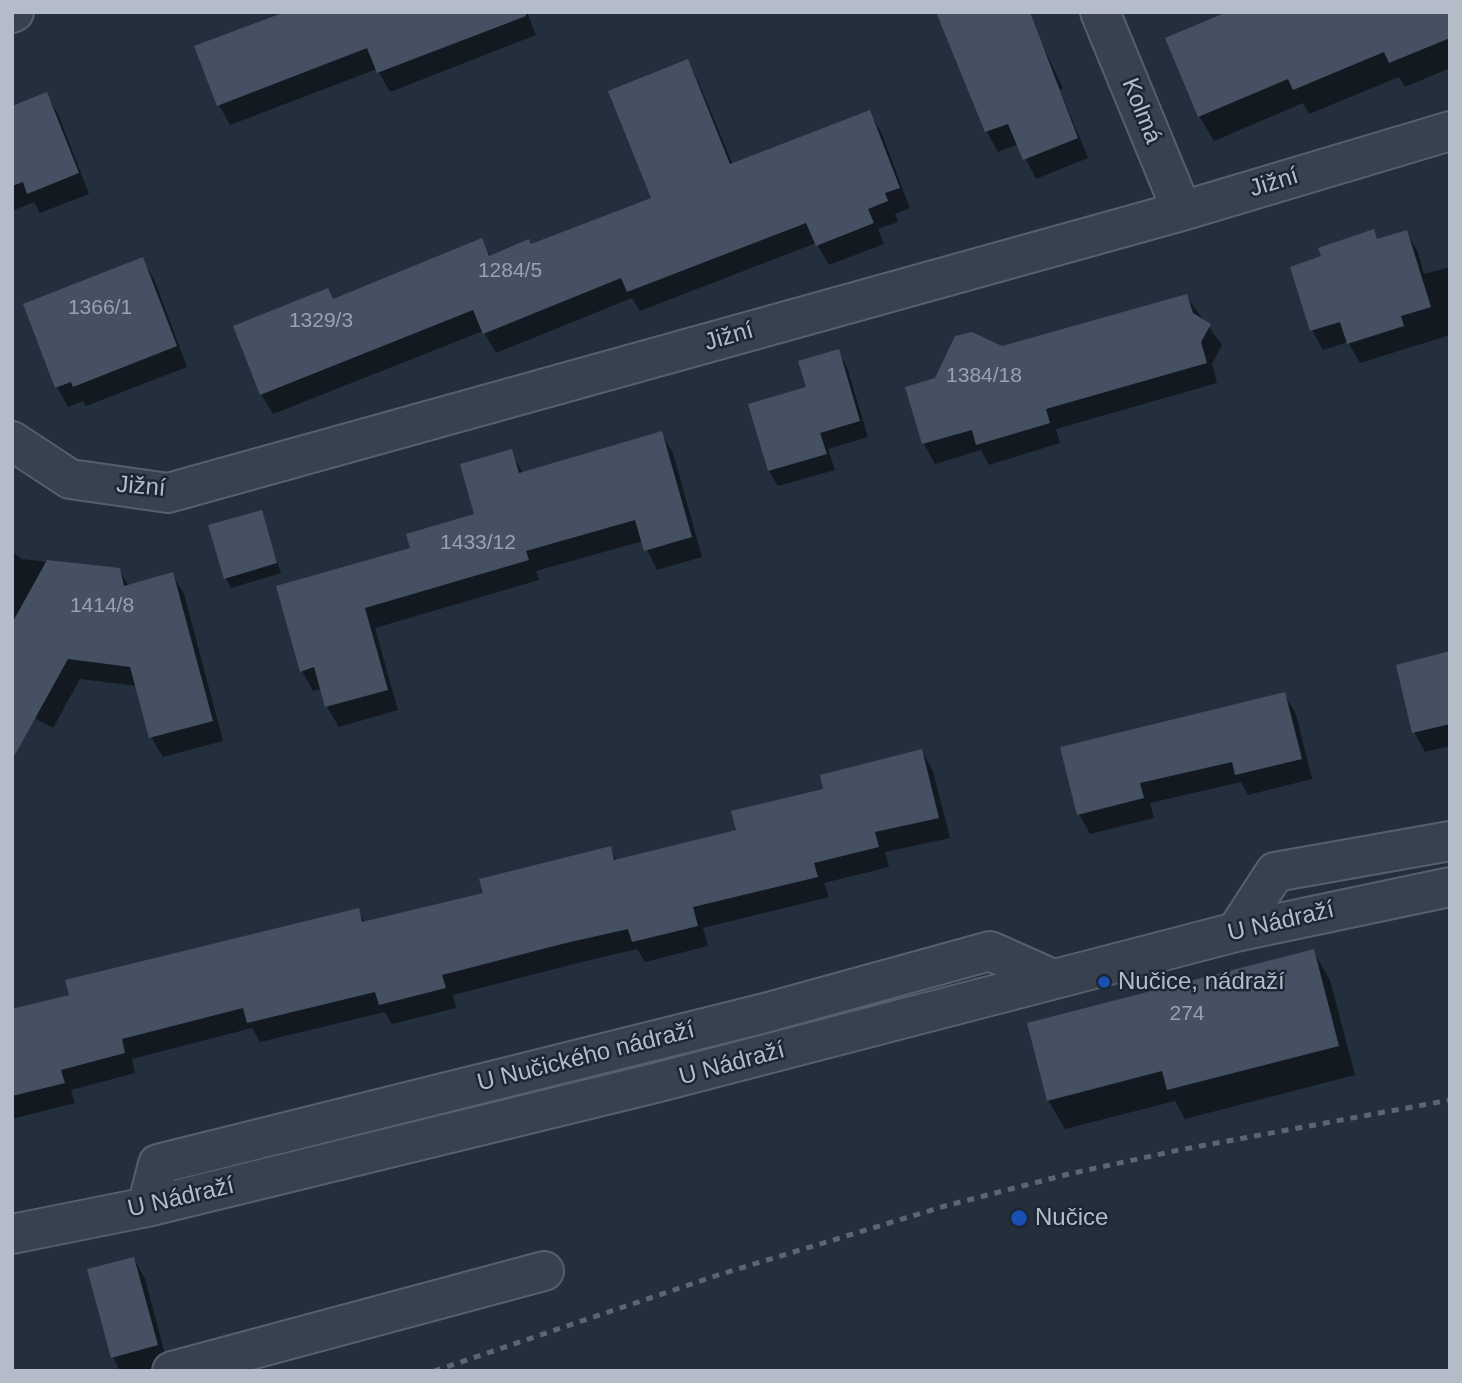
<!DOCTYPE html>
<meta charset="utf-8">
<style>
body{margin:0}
#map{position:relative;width:1462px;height:1383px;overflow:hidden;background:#242f3e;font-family:Arial,sans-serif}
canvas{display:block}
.frame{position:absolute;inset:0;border:14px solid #b4bcc9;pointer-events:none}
</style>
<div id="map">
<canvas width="1462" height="1383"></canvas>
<div class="frame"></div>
</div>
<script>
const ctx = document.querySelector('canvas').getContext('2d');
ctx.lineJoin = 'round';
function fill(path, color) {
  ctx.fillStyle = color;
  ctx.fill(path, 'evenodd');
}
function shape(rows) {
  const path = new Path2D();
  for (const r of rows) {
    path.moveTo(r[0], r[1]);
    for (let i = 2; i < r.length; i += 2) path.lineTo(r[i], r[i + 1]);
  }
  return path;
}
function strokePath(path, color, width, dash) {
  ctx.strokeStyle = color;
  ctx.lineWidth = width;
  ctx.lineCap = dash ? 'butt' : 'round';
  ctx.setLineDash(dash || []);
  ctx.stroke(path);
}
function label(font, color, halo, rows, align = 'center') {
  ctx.font = font + ' Arial,sans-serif';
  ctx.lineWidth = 5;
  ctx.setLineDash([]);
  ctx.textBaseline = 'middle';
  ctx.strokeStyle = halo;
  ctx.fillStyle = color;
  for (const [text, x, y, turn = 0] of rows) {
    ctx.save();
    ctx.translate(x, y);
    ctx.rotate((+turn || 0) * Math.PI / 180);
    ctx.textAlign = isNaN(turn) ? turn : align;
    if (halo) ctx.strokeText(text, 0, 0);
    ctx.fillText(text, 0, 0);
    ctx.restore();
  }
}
const shadow = shape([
 [290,12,527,12,536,35,390,92,377,69,230,125,219,105],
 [938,12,1036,31,1063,88,1060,90,1088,158,1036,179,1018,144,998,152,987,132],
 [1232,12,1450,12,1450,68,1405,87,1399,77,1309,114,1303,103,1214,141,1199,116],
 [687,61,698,81,733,165,869,112,881,132,910,208,895,214,898,222,878,229,884,244,829,265,816,243,640,311,632,298,496,353,483,331,273,414,261,394,334,300,481,241,491,257,530,246,653,199],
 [46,94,58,114,89,194,40,213,34,202,12,211,12,108],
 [1373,231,1378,241,1406,232,1418,252,1424,274,1450,267,1450,335,1360,363,1348,342,1323,350,1312,330,1323,257],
 [142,259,154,279,187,367,86,406,83,401,68,407,57,387],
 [1186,296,1222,345,1212,364,1217,383,1056,429,1060,443,989,465,981,450,935,464,924,444,907,388,936,380,1002,348],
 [838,352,847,367,868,437,828,449,835,470,778,486,769,471,808,388],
 [661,433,673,453,702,557,657,570,643,541,536,571,539,580,375,628,398,710,339,727,327,707,322,689,313,691,302,671,278,588,412,549,476,515,511,451,523,474],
 [261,513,281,573,231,588,226,578],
 [12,552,22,559,119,570,129,586,172,574,184,594,223,741,163,757,151,737,137,686,80,679,53,728,12,706],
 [1450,653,1450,746,1425,752,1414,732],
 [1284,694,1296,714,1312,779,1248,795,1241,782,1150,803,1154,818,1090,834,1079,814],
 [922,751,933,771,950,838,885,852,889,867,824,883,829,897,703,928,708,946,645,962,637,949,578,963,453,995,456,1008,392,1024,385,1012,260,1042,252,1028,132,1059,135,1073,71,1090,75,1103,12,1119,12,1011,71,996,358,910,365,923,485,894,610,848,617,861,738,831,825,790],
 [1313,951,1330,980,1355,1075,1185,1119,1175,1101,1065,1129,1048,1100],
 [134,1259,145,1279,168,1365,148,1371,120,1371,113,1357]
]);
const building = shape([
 [285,12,526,12,526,16,377,73,367,48,217,106,194,46],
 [936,12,1030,12,1078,138,1023,160,1008,124,985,132],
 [1227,12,1450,12,1450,38,1389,63,1384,52,1293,90,1288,79,1198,117,1165,38],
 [688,59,730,164,870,110,900,188,885,193,888,201,868,209,874,223,816,246,806,223,627,292,621,278,483,334,473,310,260,395,233,326,328,288,333,299,482,238,489,256,529,239,531,244,651,198,608,91],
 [47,92,79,173,27,194,23,182,12,186,12,106],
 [1374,229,1377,239,1407,230,1431,307,1401,316,1404,326,1347,344,1340,322,1310,331,1290,267,1321,256,1318,248],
 [143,257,177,346,73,387,71,382,55,388,23,304],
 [1187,294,1193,313,1211,324,1201,342,1207,363,1046,409,1050,423,976,445,972,430,922,444,905,387,935,378,955,336,972,332,1002,346],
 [839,349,860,421,820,433,827,454,768,471,748,404,806,387,798,361],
 [662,431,692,537,644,551,635,520,526,551,529,560,365,608,388,690,325,707,314,667,300,672,276,586,410,548,406,534,474,514,460,464,512,449,519,473],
 [262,510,277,563,224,579,208,525],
 [47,560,120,568,124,586,173,572,213,721,149,738,130,667,68,659,12,760,12,623],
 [1450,651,1450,724,1412,733,1396,665],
 [1285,692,1302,759,1235,775,1232,762,1140,783,1144,798,1077,815,1060,747],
 [922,749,939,818,875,832,879,847,814,863,818,877,693,907,698,926,632,942,628,929,566,943,442,975,446,988,379,1005,375,992,247,1023,243,1008,122,1039,125,1053,61,1070,65,1083,12,1096,12,1009,69,995,65,980,359,908,362,922,483,893,479,879,611,846,614,860,736,830,731,811,823,789,820,775],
 [1314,949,1339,1046,1167,1090,1162,1071,1047,1101,1027,1023],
 [134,1257,158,1345,111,1358,87,1269]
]);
const minor = shape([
 [1100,12,1182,211],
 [12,13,14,12],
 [12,441,70,479,168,493,1182,211,1450,131],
 [1236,932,1275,872,1450,841],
 [147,1207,158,1164,761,1014,990,951,1053,979],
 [12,1234,147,1207,659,1082,1236,932,1450,887],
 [172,1371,544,1271]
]);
const rail = shape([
 [434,1371,718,1275,945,1206,1069,1174,1179,1150,1450,1100]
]);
const markers = [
 [1104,982,7,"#1a4fb4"],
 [1019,1218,9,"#1a4fb4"]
];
const numberNames = [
 ["1284/5",510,271],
 ["1366/1",100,308],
 ["1329/3",321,321],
 ["1384/18",984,376],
 ["1433/12",478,543],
 ["1414/8",102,606],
 ["274",1187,1014]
];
const streetNames = [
 ["Kolmá",1141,111,68],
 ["Jižní",1274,183,-17],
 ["Jižní",729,337,-16],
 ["Jižní",141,487,5],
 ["U Nádraží",1281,922,-13],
 ["U Nučického nádraží",586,1057,-14],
 ["U Nádraží",732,1064,-15],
 ["U Nádraží",181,1198,-13]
];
const poiNames = [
 ["Nučice, nádraží",1118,982],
 ["Nučice",1035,1218]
];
fill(shadow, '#0007');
fill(building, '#455162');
strokePath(minor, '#565f6c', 42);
strokePath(minor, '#38414e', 38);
strokePath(rail, '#5a6575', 5, [7, 7]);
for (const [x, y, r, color] of markers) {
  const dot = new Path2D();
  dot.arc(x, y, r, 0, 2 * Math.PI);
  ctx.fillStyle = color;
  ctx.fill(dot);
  strokePath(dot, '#1d2633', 2.5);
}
label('21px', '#98a1af', null, numberNames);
label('24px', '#b4bcc9', '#1d2633', streetNames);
label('24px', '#b4bcc9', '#1d2633', poiNames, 'left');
</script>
